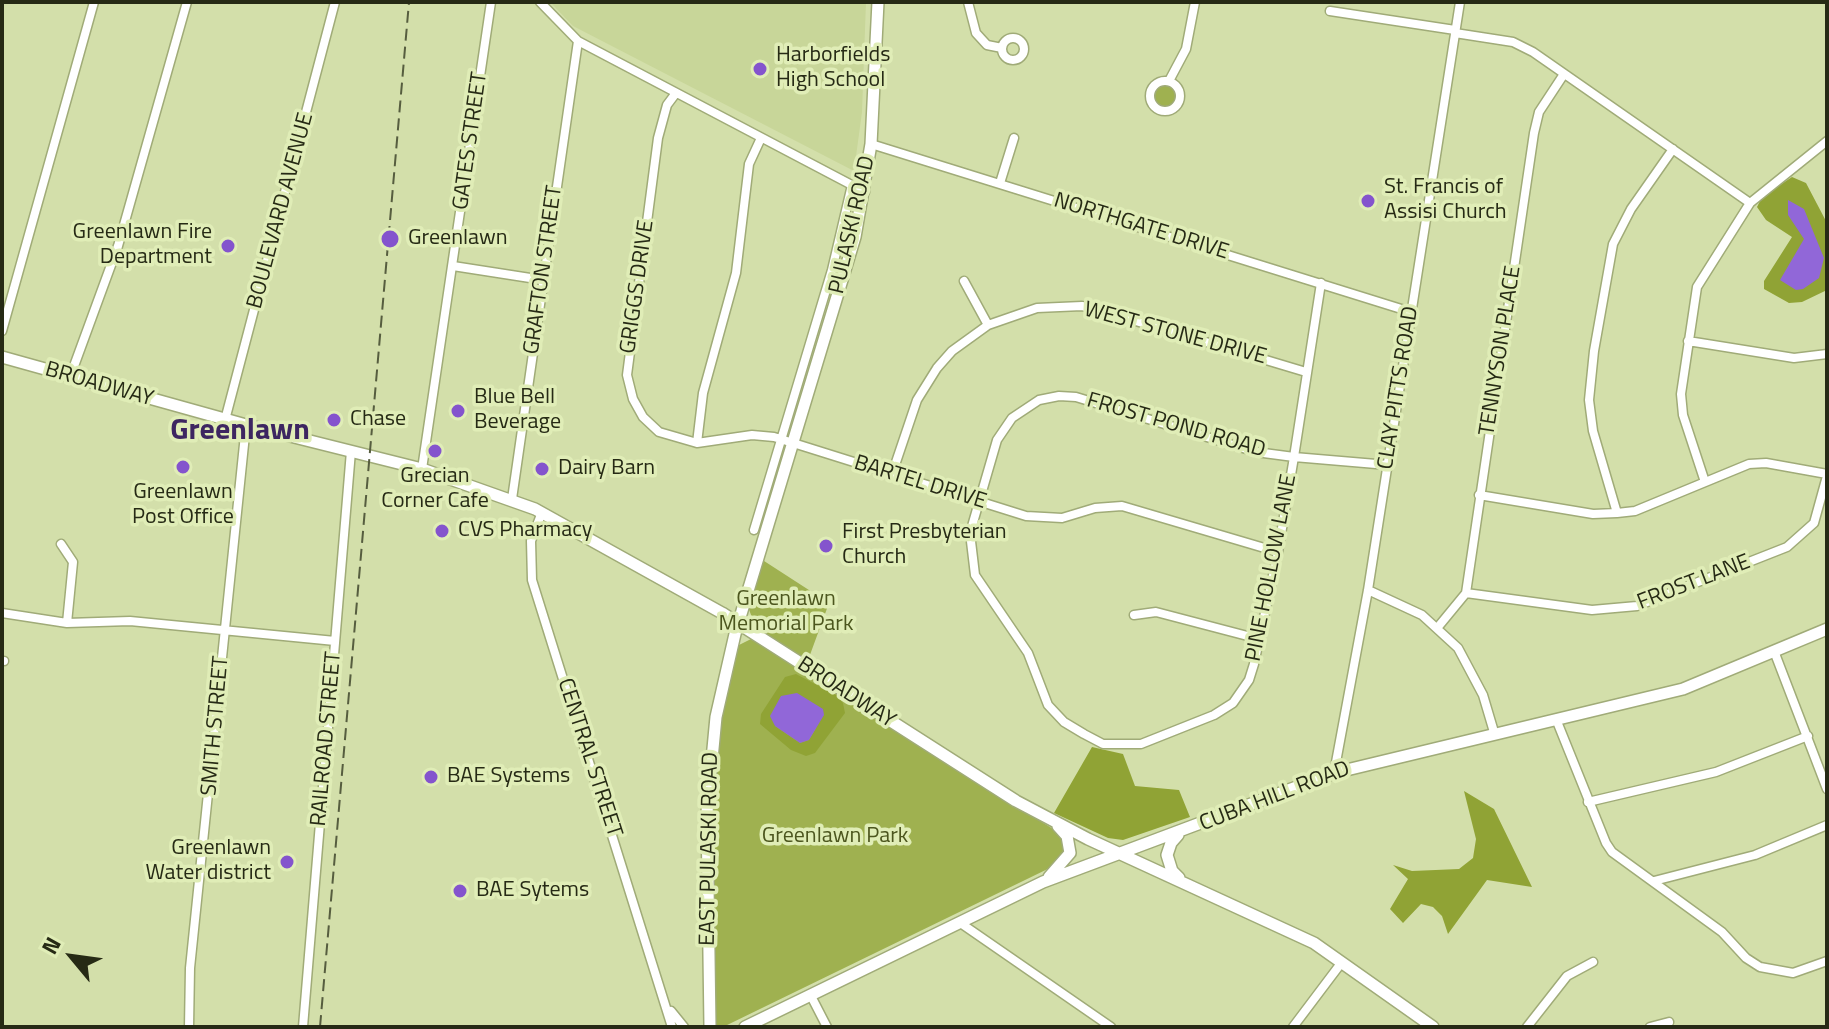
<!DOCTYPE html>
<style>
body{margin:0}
#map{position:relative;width:1829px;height:1029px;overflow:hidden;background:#d3dfaa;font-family:"Titillium Web",sans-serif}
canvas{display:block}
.frame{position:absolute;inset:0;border:4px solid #262a15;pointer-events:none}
.north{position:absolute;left:32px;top:917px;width:80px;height:80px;-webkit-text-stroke:6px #e0edb7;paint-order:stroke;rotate:299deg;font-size:22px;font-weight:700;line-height:32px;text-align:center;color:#262a15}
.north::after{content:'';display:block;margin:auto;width:28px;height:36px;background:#262a15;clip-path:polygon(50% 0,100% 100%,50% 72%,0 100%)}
</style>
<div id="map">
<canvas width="1829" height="1029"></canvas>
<div class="frame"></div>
<div class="north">N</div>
</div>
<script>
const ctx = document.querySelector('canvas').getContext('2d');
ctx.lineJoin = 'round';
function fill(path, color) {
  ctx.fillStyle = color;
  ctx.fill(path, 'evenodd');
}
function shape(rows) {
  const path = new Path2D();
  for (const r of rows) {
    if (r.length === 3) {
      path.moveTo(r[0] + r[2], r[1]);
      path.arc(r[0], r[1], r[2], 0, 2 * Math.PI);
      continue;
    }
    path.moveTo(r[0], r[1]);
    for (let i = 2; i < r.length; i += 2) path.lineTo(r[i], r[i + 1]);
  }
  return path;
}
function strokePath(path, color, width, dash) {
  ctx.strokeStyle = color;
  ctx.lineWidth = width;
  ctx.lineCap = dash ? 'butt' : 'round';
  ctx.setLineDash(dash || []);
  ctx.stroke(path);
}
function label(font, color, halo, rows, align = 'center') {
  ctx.font = font + ' "Titillium Web",sans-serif';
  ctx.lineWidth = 7;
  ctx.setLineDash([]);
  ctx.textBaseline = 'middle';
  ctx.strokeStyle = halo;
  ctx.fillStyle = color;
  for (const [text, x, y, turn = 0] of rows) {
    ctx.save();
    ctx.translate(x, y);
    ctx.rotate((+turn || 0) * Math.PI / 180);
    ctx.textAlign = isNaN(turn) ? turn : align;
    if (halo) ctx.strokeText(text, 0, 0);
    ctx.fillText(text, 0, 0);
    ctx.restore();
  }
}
const built = shape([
 [550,2,866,2,862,112,854,171,573,26]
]);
const green = shape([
 [1165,95,12],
 [761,559,829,603,807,663,757,631,747,604],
 [751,639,1061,834,1068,849,1060,863,723,1027,716,1027,713,817,721,719,737,646]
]);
const forest = shape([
 [1792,177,1806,183,1827,223,1827,290,1802,302,1789,303,1764,289,1764,281,1792,237,1766,220,1757,207,1762,197],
 [796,674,836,695,843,703,845,713,815,753,806,756,791,750,760,724,761,714,785,677],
 [784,697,816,728,809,740,800,743,775,726],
 [1092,747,1123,754,1135,786,1179,790,1190,817,1123,840,1108,838,1054,813],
 [1464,791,1494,809,1532,887,1487,880,1448,934,1442,916,1433,907,1421,904,1403,923,1390,909,1408,879,1393,865,1412,871,1459,869,1473,858,1476,839]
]);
const water = shape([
 [1788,200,1804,209,1824,258,1819,278,1803,289,1796,290,1780,280,1804,239,1788,215],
 [797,693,823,709,824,715,809,740,800,743,775,726,770,716,781,696]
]);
const minor = shape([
 [540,2,578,41,865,192],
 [968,2,976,33,987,45,1002,48],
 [1330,11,1455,30],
 [1455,33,1513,42,1533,52,1750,203],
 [1013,49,11],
 [1169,81,1186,49,1195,2],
 [1165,96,15],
 [676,93,667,105,658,138,627,375,633,399,643,417,659,432,697,443,752,435,774,437,1026,516,1062,518,1095,508,1122,506,1278,552],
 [871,144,1411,312],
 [1000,183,1014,138],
 [453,266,543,280],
 [964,281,988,325],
 [1321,283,1294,457,1278,552,1254,664,1249,680,1233,703,1214,715,1141,744,1103,744,1084,734,1064,722,1048,705,1028,653,975,575,970,533,997,440,1012,418,1039,400,1059,396,1076,397,1256,452,1294,457,1388,465],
 [2,331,94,2],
 [1688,341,1794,358,1827,354],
 [70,377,118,246,187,2],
 [225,420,335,2],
 [697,443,703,393,736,273,749,164,761,138],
 [422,469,491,2],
 [892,474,917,400,937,368,952,351,988,325,1037,308,1082,306,1099,310,1306,372],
 [1705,482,1683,415,1681,394,1697,287,1750,203,1827,141],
 [1479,495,1593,514,1617,513,1635,511,1749,464,1766,463,1827,474],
 [512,499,578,41],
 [542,512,531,541,532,580,672,1027],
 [1617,513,1593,431,1589,400,1594,351,1613,244,1631,209,1673,149],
 [754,530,832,270,852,185],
 [61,544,73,562,67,623],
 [1368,590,1422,615,1458,648,1483,695,1494,732],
 [1466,593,1592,610,1637,606,1787,547,1814,523,1827,476],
 [2,613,67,623,130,621,335,641],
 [1134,615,1156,612,1259,639],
 [1438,627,1466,593,1534,133,1539,112,1564,74],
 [1774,651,1827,789],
 [2,661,4,661],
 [1556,719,1606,843,1612,852,1722,932,1746,958,1760,967,1793,973,1827,961],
 [1334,773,1368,590,1460,2],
 [1588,802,1716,772,1808,736],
 [1654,881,1755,855,1827,825],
 [959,922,1111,1027],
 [811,996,827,1027],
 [671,1011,684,1027],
 [189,1027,190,968,246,425],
 [303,1027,351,451],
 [1293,1027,1342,962],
 [1527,1027,1567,976,1593,962],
 [1650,1027,1669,1022]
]);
const major = shape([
 [2,357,246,425,422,469,535,509,722,613,1016,801,1088,839,1314,943,1433,1027],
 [1178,835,1171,843,1167,855,1172,871,1179,878],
 [1049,877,1070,853,1067,836,1058,826],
 [710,1027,707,812,716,717,735,634,855,237,871,144,878,2],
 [745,1027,1043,882,1334,773,1683,689,1827,629]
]);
const rail = shape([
 [320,1027,409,2]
]);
const markers = [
 [760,69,8,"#8454cd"],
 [1368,201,8,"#8454cd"],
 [390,239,10,"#8454cd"],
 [228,246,8,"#8454cd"],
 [458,411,8,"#8454cd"],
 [334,420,8,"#8454cd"],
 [435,451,8,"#8454cd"],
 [183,467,8,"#8454cd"],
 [542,469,8,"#8454cd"],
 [442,531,8,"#8454cd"],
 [826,546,8,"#8454cd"],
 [431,777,8,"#8454cd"],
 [287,862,8,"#8454cd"],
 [460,891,8,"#8454cd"]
];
const poiNames = [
 ["Harborfields",776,56],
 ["High School",776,81],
 ["St. Francis of",1384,188],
 ["Assisi Church",1384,213],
 ["Greenlawn Fire",212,233,"right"],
 ["Department",212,258,"right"],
 ["Greenlawn",408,239],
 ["Blue Bell",474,398],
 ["Beverage",474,423],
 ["Chase",350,420],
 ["Dairy Barn",558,469],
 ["Grecian",435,477,"center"],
 ["Corner Cafe",435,502,"center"],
 ["Greenlawn",183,493,"center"],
 ["Post Office",183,518,"center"],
 ["CVS Pharmacy",458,531],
 ["First Presbyterian",842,533],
 ["Church",842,558],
 ["BAE Systems",447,777],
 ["Greenlawn",271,849,"right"],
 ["Water district",271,874,"right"],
 ["BAE Sytems",476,891]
];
const streetNames = [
 ["GATES STREET",471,141,-82],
 ["BOULEVARD AVENUE",281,211,-75],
 ["PULASKI ROAD",853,225,-77],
 ["NORTHGATE DRIVE",1141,227,17],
 ["GRAFTON STREET",544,270,-82],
 ["GRIGGS DRIVE",638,287,-82],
 ["WEST STONE DRIVE",1175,334,15],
 ["TENNYSON PLACE",1501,351,-81],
 ["BROADWAY",99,385,16],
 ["CLAY PITTS ROAD",1399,388,-81],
 ["FROST POND ROAD",1176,426,16],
 ["BARTEL DRIVE",920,483,17],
 ["PINE HOLLOW LANE",1272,568,-79],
 ["FROST LANE",1694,583,-21],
 ["BROADWAY",846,693,33],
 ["SMITH STREET",216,726,-85],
 ["RAILROAD STREET",327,739,-85],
 ["CENTRAL STREET",589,758,72],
 ["CUBA HILL ROAD",1275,797,-21],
 ["EAST PULASKI ROAD",710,849,-89]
];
const parkNames = [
 ["Greenlawn",786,600],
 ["Memorial Park",786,625],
 ["Greenlawn Park",835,837]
];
const districtNames = [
 ["Greenlawn",240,432]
];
fill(built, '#c8d699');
fill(green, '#9fb150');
fill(forest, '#90a335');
fill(water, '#9167d8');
strokePath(minor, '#a0ab78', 11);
strokePath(major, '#a0ab78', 14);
strokePath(minor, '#fff', 8);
strokePath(major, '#fff', 11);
strokePath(rail, '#565d3f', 2, [12, 6]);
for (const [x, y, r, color] of markers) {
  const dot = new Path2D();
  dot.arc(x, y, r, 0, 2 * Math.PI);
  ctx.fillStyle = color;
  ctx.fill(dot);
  strokePath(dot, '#e0edb7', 3);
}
label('22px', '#262a15', '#e0edb7', poiNames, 'left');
label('22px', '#262a15', '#e0edb7', streetNames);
label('22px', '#4c561e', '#e0edb7', parkNames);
label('bold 30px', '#3d2661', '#e0edb7', districtNames);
</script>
